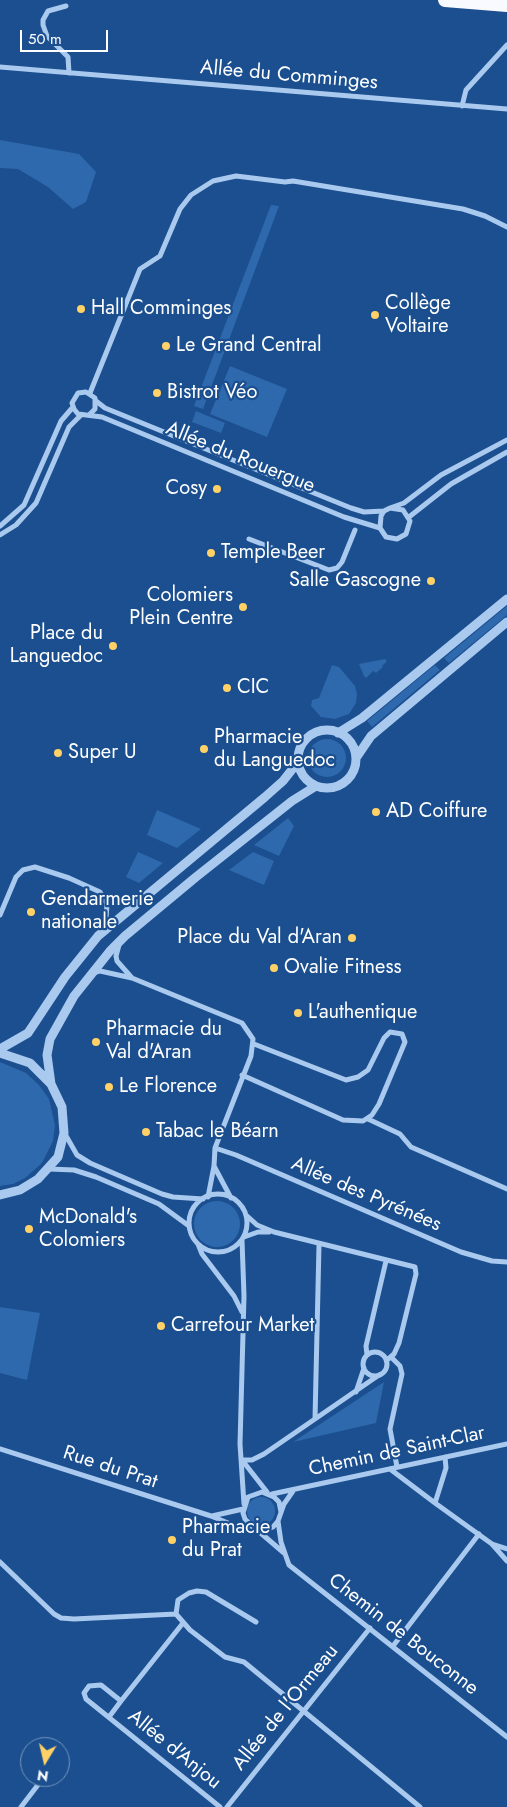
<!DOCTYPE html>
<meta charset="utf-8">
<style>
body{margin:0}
#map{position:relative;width:507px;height:1807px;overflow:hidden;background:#1b4f8f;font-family:Jost,sans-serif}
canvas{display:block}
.north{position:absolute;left:20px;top:1737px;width:50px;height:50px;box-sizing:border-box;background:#1b4f8f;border:1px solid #7695bc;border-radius:50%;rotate:189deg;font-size:14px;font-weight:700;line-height:20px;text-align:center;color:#fff}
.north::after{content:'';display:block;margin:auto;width:18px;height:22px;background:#ffd166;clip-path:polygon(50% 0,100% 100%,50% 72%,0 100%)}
.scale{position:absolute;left:20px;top:30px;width:88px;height:22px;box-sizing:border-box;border:2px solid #fff;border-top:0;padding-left:6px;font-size:15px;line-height:18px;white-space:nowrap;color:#fff;-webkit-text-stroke:4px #1b4f8f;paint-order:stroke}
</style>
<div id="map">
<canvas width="507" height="1807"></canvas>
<div class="north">N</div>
<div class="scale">50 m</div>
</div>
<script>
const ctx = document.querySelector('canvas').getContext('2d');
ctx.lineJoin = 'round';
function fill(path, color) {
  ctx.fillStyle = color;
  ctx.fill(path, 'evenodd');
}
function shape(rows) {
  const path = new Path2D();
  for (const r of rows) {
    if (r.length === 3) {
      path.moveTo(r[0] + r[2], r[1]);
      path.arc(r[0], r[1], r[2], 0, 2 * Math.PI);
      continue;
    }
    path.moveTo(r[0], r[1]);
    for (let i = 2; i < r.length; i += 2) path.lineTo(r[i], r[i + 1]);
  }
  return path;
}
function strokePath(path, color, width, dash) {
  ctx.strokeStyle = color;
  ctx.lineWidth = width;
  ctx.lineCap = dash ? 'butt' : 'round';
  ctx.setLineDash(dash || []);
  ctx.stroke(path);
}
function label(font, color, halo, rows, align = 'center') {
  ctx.font = font + ' Jost,sans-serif';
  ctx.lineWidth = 4.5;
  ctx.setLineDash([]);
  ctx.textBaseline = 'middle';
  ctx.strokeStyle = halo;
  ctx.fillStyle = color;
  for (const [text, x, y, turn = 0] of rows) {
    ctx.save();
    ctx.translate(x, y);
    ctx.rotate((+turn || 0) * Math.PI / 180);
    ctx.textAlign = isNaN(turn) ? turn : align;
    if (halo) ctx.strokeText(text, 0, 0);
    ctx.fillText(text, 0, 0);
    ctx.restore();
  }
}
const green = shape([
 [0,140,79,154,96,172,86,202,73,209,48,187,18,169,0,168],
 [271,205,279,206,203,409,194,406],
 [230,366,287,389,267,437,210,414],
 [196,411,225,423,221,433,192,422],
 [507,606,507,615,449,663,444,658],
 [385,659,387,661,382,666,383,667,376,673,373,671,366,678,364,676,359,664],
 [332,665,339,667,355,686,357,694,356,703,349,714,335,719,321,717,311,706,312,700,319,698],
 [435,665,440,670,372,727,367,721],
 [327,758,19],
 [157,810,201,829,177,848,147,835],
 [288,818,294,826,279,856,254,845],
 [138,852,163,863,139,883,126,877],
 [253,852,274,861,264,885,229,870],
 [0,1062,26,1073,39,1085,49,1099,55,1125,53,1141,42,1163,25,1178,13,1184,0,1186],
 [217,1224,23],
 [0,1307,40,1313,27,1380,0,1373],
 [384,1382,376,1423,293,1442],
 [261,1511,14]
]);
const minor = shape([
 [66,6,48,11,43,20,43,25,47,36,68,57,69,73],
 [0,67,507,109],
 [462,106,466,90,507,45],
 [90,393,140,269,160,256,180,209,191,195,213,181,236,176,285,182,293,181,463,209,485,216,507,227],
 [96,401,105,408,351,508,364,512,384,511],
 [89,415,95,409,95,398,86,392,78,393,72,403,74,409,78,414,102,417,344,517,380,528],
 [390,508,403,510,410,521,406,534,397,539,386,537,380,528,381,516,384,511,390,508,404,503,441,475,507,440],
 [409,517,451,484,507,452],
 [0,526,24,505,61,421,73,407],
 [0,535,16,525,36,503,69,427,81,415],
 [249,539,329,570,337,568,342,562,355,530],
 [0,915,16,877,23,870,35,867,69,878,100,892,107,904,106,919,102,930],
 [94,973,100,971,132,978,117,961,116,956,119,945],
 [132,978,242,1023,253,1039,251,1056,215,1148,214,1166,208,1197],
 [242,1075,343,1120,363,1121,372,1115,379,1104,405,1042,402,1034,390,1032,384,1038,368,1070,358,1077,346,1080,254,1044],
 [368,1119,400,1134,411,1147,507,1189],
 [65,1134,77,1155,90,1163,162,1194,173,1197,203,1199],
 [215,1148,236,1155,461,1252,492,1261,507,1262],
 [214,1166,231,1198],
 [49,1169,74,1170,96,1177,159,1204,189,1226],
 [218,1223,29],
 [246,1215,257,1225,274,1232,415,1267,416,1274,399,1343,394,1354,387,1360],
 [244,1237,258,1232,269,1232],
 [242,1240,244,1296,240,1444,244,1504],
 [198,1244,202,1254,234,1296,242,1312],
 [375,1364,12],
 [367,1355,366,1346,386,1261],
 [391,1357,400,1366,402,1374,390,1429,397,1467],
 [356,1392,364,1368],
 [315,1419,319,1245],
 [0,1449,211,1516,240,1528,250,1526],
 [241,1460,252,1460,264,1454,379,1375],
 [242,1460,267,1492],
 [390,1469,435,1503,446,1468,445,1457],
 [272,1494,507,1444],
 [435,1503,492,1544,507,1549],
 [281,1512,279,1502,274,1497,262,1492,248,1497,243,1513,245,1519,255,1529,265,1530,273,1527,278,1521,284,1504,293,1491],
 [212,1516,243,1509],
 [278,1521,281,1542,289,1565,507,1737],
 [256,1529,284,1553],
 [492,1544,507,1561],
 [0,1562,54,1614,61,1618,74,1619,176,1614],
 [256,1622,206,1592,197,1591,189,1593,178,1600,176,1614,190,1630,225,1657,244,1662,420,1807],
 [393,1646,479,1534],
 [121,1701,183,1623],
 [109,1717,121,1701,101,1685,89,1686,84,1693,86,1699,220,1807],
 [21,1807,44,1777],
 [227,1807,370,1628]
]);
const tertiary = shape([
 [327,759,29],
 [338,733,362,718,507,599],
 [356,758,371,736,507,622],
 [0,1049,28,1033,65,977,98,936,265,797,283,781,298,762],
 [0,1053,30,1063,51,1084,62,1107,64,1133,58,1157,38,1179,20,1190,0,1195],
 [51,1084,47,1055,50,1039,74,996,110,951,125,936,196,877,292,801,316,786]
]);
const trunk = shape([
 [445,0,507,5]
]);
const markers = [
 [81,309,5,"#ffd166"],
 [375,315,5,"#ffd166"],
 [166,346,5,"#ffd166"],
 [157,393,5,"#ffd166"],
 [217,489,5,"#ffd166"],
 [211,553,5,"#ffd166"],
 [431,581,5,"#ffd166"],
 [243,607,5,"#ffd166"],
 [113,646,5,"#ffd166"],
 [227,688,5,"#ffd166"],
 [204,749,5,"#ffd166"],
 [58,753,5,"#ffd166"],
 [376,812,5,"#ffd166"],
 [31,912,5,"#ffd166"],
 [352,938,5,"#ffd166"],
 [274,968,5,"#ffd166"],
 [298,1013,5,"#ffd166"],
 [96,1042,5,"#ffd166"],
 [109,1087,5,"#ffd166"],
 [146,1132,5,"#ffd166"],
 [29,1229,5,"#ffd166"],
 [161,1326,5,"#ffd166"],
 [172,1540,5,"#ffd166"]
];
const streetNames = [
 ["Allée du Comminges",289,76,5],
 ["Allée du Rouergue",240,458,22],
 ["Allée des Pyrénées",366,1195,23],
 ["Chemin de Saint-Clar",397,1452,-12],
 ["Rue du Prat",110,1468,18],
 ["Chemin de Bouconne",403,1635,38],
 ["Allée de l'Ormeau",286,1708,-51],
 ["Allée d'Anjou",174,1750,39]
];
const poiNames = [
 ["Collège",385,304],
 ["Voltaire",385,327],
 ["Hall Comminges",91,309],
 ["Le Grand Central",176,346],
 ["Bistrot Véo",167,393],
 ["Cosy",207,489,"right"],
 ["Temple Beer",221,553],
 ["Salle Gascogne",421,581,"right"],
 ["Colomiers",233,596,"right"],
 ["Plein Centre",233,619,"right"],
 ["Place du",103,634,"right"],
 ["Languedoc",103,657,"right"],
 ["CIC",237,688],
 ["Pharmacie",214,738],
 ["du Languedoc",214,761],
 ["Super U",68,753],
 ["AD Coiffure",386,812],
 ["Gendarmerie",41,900],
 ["nationale",41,923],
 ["Place du Val d'Aran",342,938,"right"],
 ["Ovalie Fitness",284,968],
 ["L'authentique",308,1013],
 ["Pharmacie du",106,1030],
 ["Val d'Aran",106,1053],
 ["Le Florence",119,1087],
 ["Tabac le Béarn",156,1132],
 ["McDonald's",39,1218],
 ["Colomiers",39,1241],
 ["Carrefour Market",171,1326],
 ["Pharmacie",182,1528],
 ["du Prat",182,1551]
];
fill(green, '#2e69ad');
strokePath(minor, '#a9c9ee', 5);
strokePath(tertiary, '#a9c9ee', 9);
strokePath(trunk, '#f8faff', 14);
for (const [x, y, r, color] of markers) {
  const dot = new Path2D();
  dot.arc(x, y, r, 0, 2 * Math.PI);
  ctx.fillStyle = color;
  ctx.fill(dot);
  strokePath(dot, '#1b4f8f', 2);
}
label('20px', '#fff', '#1b4f8f', streetNames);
label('20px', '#fff', '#1b4f8f', poiNames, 'left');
</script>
